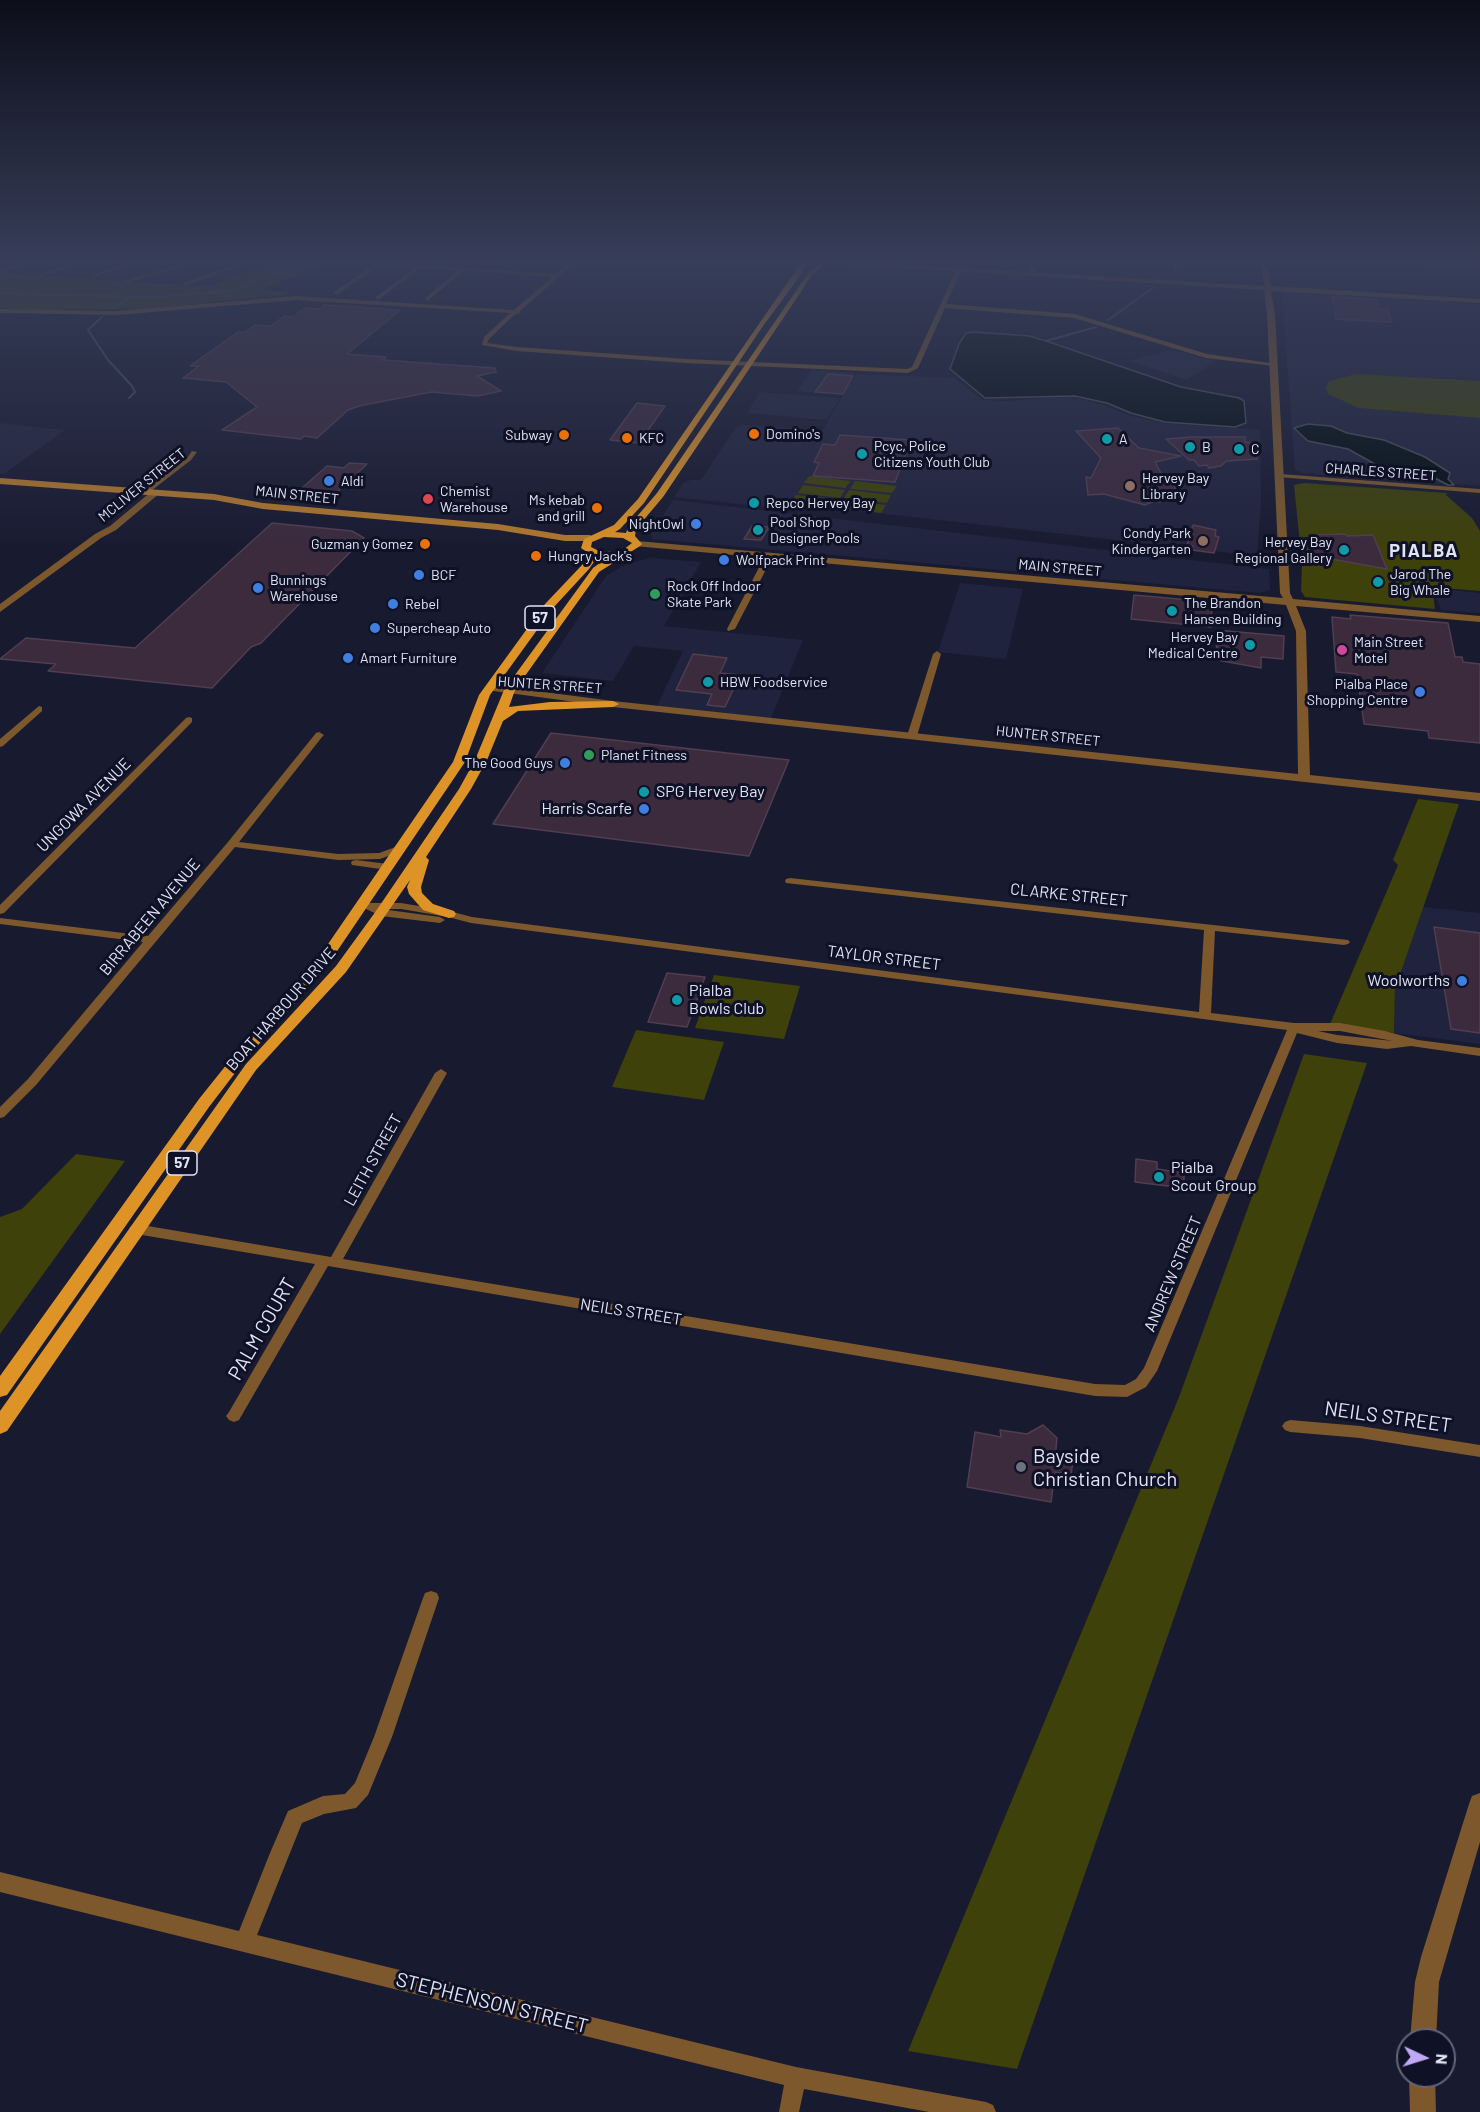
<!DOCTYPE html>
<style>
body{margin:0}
#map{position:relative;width:1480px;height:2112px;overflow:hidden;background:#181a30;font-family:Barlow,sans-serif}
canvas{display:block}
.north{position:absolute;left:1396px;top:2028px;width:60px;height:60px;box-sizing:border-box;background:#0f1126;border:2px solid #636578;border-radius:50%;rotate:94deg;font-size:16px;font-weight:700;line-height:24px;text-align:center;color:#e2e4f3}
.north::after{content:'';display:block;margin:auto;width:21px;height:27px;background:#bfa9f4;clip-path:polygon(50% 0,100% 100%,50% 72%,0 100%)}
</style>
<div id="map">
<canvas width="1480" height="2112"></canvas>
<div class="north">N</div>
</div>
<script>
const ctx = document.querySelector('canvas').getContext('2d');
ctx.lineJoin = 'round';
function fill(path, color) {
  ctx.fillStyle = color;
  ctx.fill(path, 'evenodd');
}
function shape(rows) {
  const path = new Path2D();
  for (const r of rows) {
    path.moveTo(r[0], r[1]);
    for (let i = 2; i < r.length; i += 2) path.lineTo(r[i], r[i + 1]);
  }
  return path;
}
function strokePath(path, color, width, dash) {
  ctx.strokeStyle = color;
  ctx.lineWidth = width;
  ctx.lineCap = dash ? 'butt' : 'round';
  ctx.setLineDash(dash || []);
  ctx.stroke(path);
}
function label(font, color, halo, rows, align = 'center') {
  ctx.font = font + ' Barlow,sans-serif';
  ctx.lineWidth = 6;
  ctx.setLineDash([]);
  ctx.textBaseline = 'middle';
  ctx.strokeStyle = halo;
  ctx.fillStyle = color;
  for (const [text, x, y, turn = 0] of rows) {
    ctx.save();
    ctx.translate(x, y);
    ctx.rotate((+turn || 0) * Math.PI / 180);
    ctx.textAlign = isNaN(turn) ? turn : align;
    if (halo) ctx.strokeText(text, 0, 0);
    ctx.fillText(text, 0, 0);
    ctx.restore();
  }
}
const built = shape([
 [1286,292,1480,304,1480,486,1302,473,1295,470,1282,293],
 [1171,350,1199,358,1215,361,1187,380,1129,361],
 [812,370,854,373,849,385,856,374,954,378,983,400,1005,401,1059,397,1080,399,1101,404,1127,415,1162,423,1260,430,1261,503,1257,556,780,502,775,508,674,497,683,483,691,480,701,480,736,427,744,425,822,430,789,487,843,395,797,391],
 [760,392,840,398,826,420,747,413],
 [0,423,65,430,4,474,0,474],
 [673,500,1269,569,1270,590,1260,593,652,539,651,534],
 [651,558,701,562,664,626,803,640,771,718,657,706,683,651,634,646,613,681,542,673,606,576,628,563],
 [960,583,1023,589,1006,659,938,652],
 [1433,588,1480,593,1480,613,1441,610],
 [1423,907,1480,913,1480,1044,1394,1033,1395,989]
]);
const green = shape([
 [273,262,330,262,260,290,290,292,285,295,145,309,24,310,0,308,0,273,207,287],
 [1356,374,1480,381,1480,418,1359,408,1328,394,1326,388,1329,381],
 [809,476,851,481,845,488,804,483],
 [855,481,897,486,892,493,850,489],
 [1304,483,1447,493,1446,495,1472,518,1480,531,1480,591,1432,587,1435,609,1305,597,1301,591,1302,564,1294,485],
 [803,485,845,490,840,498,798,493],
 [849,490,891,495,887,503,844,498],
 [796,495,838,499,833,507,791,502],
 [843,500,886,505,881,513,838,508],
 [1418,799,1459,804,1395,989,1394,1033,1330,1024,1398,865,1393,860],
 [714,975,800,986,784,1039,695,1028],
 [636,1030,724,1042,704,1100,612,1087],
 [1304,1054,1367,1063,1017,2069,908,2051,1179,1397],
 [76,1154,125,1161,0,1334,0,1217,22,1209]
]);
const water = shape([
 [974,332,1029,336,1046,341,1181,387,1239,398,1244,401,1246,423,1235,427,1165,422,1131,413,1107,403,1075,396,985,398,950,369,959,344,966,333,974,332],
 [1308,424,1331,426,1347,433,1384,440,1425,457,1450,473,1448,479,1454,485,1448,485,1433,477,1391,473,1348,449,1308,441,1294,428,1308,424]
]);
const stream = shape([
 [1176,262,1176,274],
 [0,294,158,297,222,292,237,289,303,262],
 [113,308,131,297],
 [102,317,88,330,108,360,132,386,135,392,129,398],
 [1108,320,1154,287],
 [1046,341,1096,327]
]);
const building = shape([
 [1332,297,1376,299,1379,309,1388,310,1392,322,1336,319,1332,297],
 [324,305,400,310,347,354,386,357,383,360,495,368,496,372,477,376,501,391,478,396,431,392,359,406,348,410,317,438,304,436,301,439,222,430,257,407,226,382,183,378,199,366,190,366,238,332,245,332,255,325,270,326,285,316,293,317,305,308,319,309,324,305],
 [828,374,853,376,843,394,815,392,828,374],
 [637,403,665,406,639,443,610,440,637,403],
 [1118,428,1139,448,1181,456,1155,462,1167,484,1174,483,1176,493,1173,498,1165,497,1160,502,1154,501,1145,505,1104,494,1088,495,1086,477,1091,478,1101,458,1076,431,1118,428],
 [840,435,911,440,895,482,813,476,819,463,814,462,823,444,835,445,840,435],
 [1192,437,1245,437,1245,442,1259,444,1257,459,1226,461,1221,466,1209,468,1207,465,1199,466,1194,460,1189,460,1166,439,1192,437],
 [349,463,367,464,331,498,295,494,327,466,344,468,349,463],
 [272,523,352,531,364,538,261,643,251,647,212,688,48,671,56,664,0,659,26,638,135,648,272,523],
 [1193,525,1216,530,1215,536,1219,537,1214,553,1192,550,1193,546,1187,545,1193,525],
 [752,526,769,527,761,540,744,539,752,526],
 [1345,534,1347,536,1373,535,1387,569,1309,555,1312,535,1345,534],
 [1134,595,1212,602,1211,627,1131,619,1134,595],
 [1350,615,1448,623,1455,657,1462,657,1463,662,1480,664,1480,743,1429,738,1428,731,1364,724,1357,674,1336,672,1332,617,1351,619,1350,615],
 [1216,630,1284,636,1283,659,1261,657,1261,668,1217,660,1216,630],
 [693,654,727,658,720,673,740,675,725,707,707,705,712,694,676,690,693,654],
 [551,733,789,760,749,856,493,824,551,733],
 [1434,927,1480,933,1480,1033,1451,1029,1434,927],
 [667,973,705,977,687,1027,648,1022,667,973],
 [1136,1159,1157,1162,1157,1169,1184,1173,1184,1188,1135,1182,1136,1159],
 [1043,1425,1057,1438,1055,1459,1073,1461,1071,1475,1055,1472,1051,1502,967,1487,975,1432,1001,1437,1000,1430,1027,1434,1043,1425]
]);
const minor = shape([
 [25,262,33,262,0,274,0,270,25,262],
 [77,262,85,262,42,276,37,275,77,262],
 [132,262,140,262,94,277,89,276,132,262],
 [191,262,199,262,129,282,124,281,191,262],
 [244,262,252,262,186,285,181,284,244,262],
 [355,262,379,262,556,274,570,262,576,262,520,311,521,313,516,314,512,317,489,339,487,343,517,347,686,359,907,369,912,367,956,270,959,268,962,270,946,304,1075,314,1207,354,1277,364,1274,366,1206,358,1074,318,945,308,918,368,908,373,686,363,517,351,482,345,484,337,510,313,296,300,117,315,0,313,0,309,117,311,296,296,514,310,552,277,464,271,427,301,425,298,458,271,421,268,378,300,376,297,415,268,380,265,338,294,334,294,334,292,374,265,355,262],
 [784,262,798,262,805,264,802,266,784,262],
 [1032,262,1038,262,1035,274,1032,276,1029,274,1032,262],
 [1405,262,1480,264,1480,268,1408,264,1405,262],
 [192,451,197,452,191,460,147,494,141,494,141,490,187,458,192,451],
 [1280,474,1480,489,1480,493,1278,477,1276,476,1280,474],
 [766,554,773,556,735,629,728,631,727,629,766,554],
 [937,651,941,654,917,736,912,739,909,738,907,736,933,654,937,651],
 [39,706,42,707,42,711,3,746,0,747,0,739,39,706],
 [189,717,192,718,192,722,4,913,0,914,0,905,186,718,189,717],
 [319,732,324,735,322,737,239,842,338,854,379,853,401,845,406,848,405,850,380,859,338,860,235,847,36,1085,4,1117,0,1118,0,1107,28,1079,143,942,0,924,0,918,148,936,228,842,316,733,319,732],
 [356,860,388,864,393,867,388,870,352,865,351,863,352,861,356,860],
 [790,878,1348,940,1350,942,1348,944,1344,945,1215,931,1211,1013,1294,1023,1340,1023,1385,1031,1418,1040,1480,1048,1480,1056,1411,1046,1387,1049,1337,1043,1297,1033,1157,1371,1146,1387,1127,1397,1095,1396,328,1266,239,1420,234,1422,229,1420,226,1416,229,1412,315,1264,136,1234,131,1232,129,1229,131,1226,136,1224,331,1257,435,1073,441,1069,447,1073,343,1259,1095,1384,1125,1385,1136,1379,1144,1368,1287,1030,471,923,448,917,401,909,381,909,440,917,445,920,440,923,381,916,366,909,357,908,356,906,361,903,401,903,449,911,472,917,1199,1012,1204,930,786,883,785,881,786,879,790,878],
 [1318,1031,1340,1031,1393,1041,1337,1035,1318,1031],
 [1290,1420,1360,1426,1480,1445,1480,1457,1360,1438,1290,1432,1285,1430,1282,1426,1285,1422,1290,1420],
 [431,1591,437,1593,439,1598,392,1737,368,1795,356,1808,324,1814,302,1823,257,1935,796,2067,986,2102,993,2105,996,2112,929,2112,804,2089,799,2112,779,2112,784,2085,0,1892,0,1872,239,1931,270,1853,288,1811,323,1796,345,1794,355,1783,374,1737,423,1598,425,1593,431,1591]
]);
const tertiary = shape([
 [826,262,860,262,1264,286,1261,262,1267,262,1271,286,1480,299,1480,303,1271,291,1275,314,1290,593,1293,599,1480,616,1480,622,1296,606,1306,631,1310,775,1480,793,1480,801,613,707,486,690,484,688,490,685,613,701,1298,774,1296,631,1286,605,634,546,632,544,637,541,1283,598,1280,593,1267,314,1264,290,829,264,826,262],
 [152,491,160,493,116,530,101,538,0,612,0,604,95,534,110,526,152,491],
 [1480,1793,1480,1842,1439,1982,1436,2040,1410,2040,1415,1982,1421,1957,1469,1804,1472,1796,1480,1793],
 [1409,2076,1435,2076,1436,2112,1410,2112,1409,2076]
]);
const secondary = shape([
 [0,478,214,494,263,503,498,524,565,535,590,535,595,538,590,541,565,541,498,530,263,509,214,500,0,484,0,478]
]);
const primary = shape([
 [801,263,806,264,800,276,763,326,644,503,620,529,615,532,626,533,628,527,657,493,809,272,819,264,824,265,813,274,663,497,636,529,635,536,642,544,640,546,599,572,515,690,509,707,550,702,613,701,619,704,613,707,518,711,503,721,487,760,471,789,426,857,429,860,421,887,422,893,433,904,454,911,456,914,454,917,449,918,423,910,409,894,407,887,410,880,346,972,256,1070,7,1431,0,1434,0,1411,246,1064,336,966,376,911,459,789,475,760,504,690,593,568,608,557,598,556,589,569,553,608,490,695,465,762,325,969,245,1060,209,1107,7,1395,0,1397,0,1376,199,1099,235,1054,315,963,453,762,479,695,545,604,582,565,590,554,581,548,584,539,614,525,638,499,801,263],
 [604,537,623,538,632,543,623,550,611,552,597,550,591,547,592,542,604,537]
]);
const markers = [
 [754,434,6,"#e8710a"],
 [564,435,6,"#e8710a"],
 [627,438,6,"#e8710a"],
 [1107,439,6,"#0f9aa8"],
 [1190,447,6,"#0f9aa8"],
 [1239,449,6,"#0f9aa8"],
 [862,454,6,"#0f9aa8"],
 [329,481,6,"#3f7fe0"],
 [1130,486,6,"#8d6e63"],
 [428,499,6,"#e0444e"],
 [754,503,6,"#0f9aa8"],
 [597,508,6,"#e8710a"],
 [696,524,6,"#3f7fe0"],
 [758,530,6,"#0f9aa8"],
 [1203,541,6,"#8d6e63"],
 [425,544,6,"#e8710a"],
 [1344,550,6,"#0f9aa8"],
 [536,556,6,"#e8710a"],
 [724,560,6,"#3f7fe0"],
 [419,575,6,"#3f7fe0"],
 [1378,582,6,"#0f9aa8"],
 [258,588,6,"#3f7fe0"],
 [655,594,6,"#2e9e5b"],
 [393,604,6,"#3f7fe0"],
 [1172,611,6,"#0f9aa8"],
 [375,628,6,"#3f7fe0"],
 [1250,645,6,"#0f9aa8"],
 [1342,650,6,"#d1479c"],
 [348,658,6,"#3f7fe0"],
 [708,682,6,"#0f9aa8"],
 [1420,692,6,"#3f7fe0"],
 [589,755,6,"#2e9e5b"],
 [565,763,6,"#3f7fe0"],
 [644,792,6,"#0f9aa8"],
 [644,809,6,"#3f7fe0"],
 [1462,981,6,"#3f7fe0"],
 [677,1000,6,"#0f9aa8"],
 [1159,1177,6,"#0f9aa8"],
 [1021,1467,6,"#6b7280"]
];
const farPoinames = [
 ["Domino's",766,434],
 ["Subway",552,435,"right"],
 ["KFC",639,438],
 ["A",1119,439],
 ["Pcyc, Police",874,446],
 ["Citizens Youth Club",874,462],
 ["B",1202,447],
 ["C",1251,449],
 ["Hervey Bay",1142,478],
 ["Library",1142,494],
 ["Aldi",341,481],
 ["Chemist",440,491],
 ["Warehouse",440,507],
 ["Ms kebab",585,500,"right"],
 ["and grill",585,516,"right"],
 ["Repco Hervey Bay",766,503],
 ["Pool Shop",770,522],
 ["Designer Pools",770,538],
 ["NightOwl",684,524,"right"],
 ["Condy Park",1191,533,"right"],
 ["Kindergarten",1191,549,"right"],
 ["Hervey Bay",1332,542,"right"],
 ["Regional Gallery",1332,558,"right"],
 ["Guzman y Gomez",413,544,"right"],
 ["Hungry Jack's",548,556],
 ["Wolfpack Print",736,560],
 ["Jarod The",1390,574],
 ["Big Whale",1390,590],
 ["BCF",431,575],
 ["Bunnings",270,580],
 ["Warehouse",270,596],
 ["Rock Off Indoor",667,586],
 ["Skate Park",667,602],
 ["The Brandon",1184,603],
 ["Hansen Building",1184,619],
 ["Rebel",405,604],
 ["Supercheap Auto",387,628],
 ["Hervey Bay",1238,637,"right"],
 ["Medical Centre",1238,653,"right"],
 ["Main Street",1354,642],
 ["Motel",1354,658],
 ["Amart Furniture",360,658],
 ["HBW Foodservice",720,682],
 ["Pialba Place",1408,684,"right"],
 ["Shopping Centre",1408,700,"right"],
 ["Planet Fitness",601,755],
 ["The Good Guys",553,763,"right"]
];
const farStreetnames = [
 ["CHARLES STREET",1381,472,4],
 ["MCLIVER STREET",142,485,-39],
 ["MAIN STREET",297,495,6],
 ["MAIN STREET",1060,568,5],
 ["HUNTER STREET",550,685,4],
 ["HUNTER STREET",1048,736,6]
];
const shields = [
 [540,618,30],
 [182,1163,30]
];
const shieldNames = [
 ["57",540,618],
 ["57",182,1163]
];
const poiNames = [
 ["SPG Hervey Bay",656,792],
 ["Harris Scarfe",632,809,"right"],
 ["Woolworths",1450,981,"right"],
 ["Pialba",689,991],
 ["Bowls Club",689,1009],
 ["Pialba",1171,1168],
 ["Scout Group",1171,1186]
];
const streetNames = [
 ["UNGOWA AVENUE",84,805,-45],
 ["CLARKE STREET",1069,895,6],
 ["BIRRABEEN AVENUE",150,917,-50],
 ["TAYLOR STREET",884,958,7],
 ["BOAT HARBOUR DRIVE",281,1009,-49],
 ["LEITH STREET",373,1160,-61],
 ["ANDREW STREET",1173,1274,-67],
 ["NEILS STREET",631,1312,9]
];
const farDistrictnames = [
 ["PIALBA",1424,551]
];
const nearStreetnames = [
 ["PALM COURT",262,1329,-60],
 ["NEILS STREET",1388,1417,8],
 ["STEPHENSON STREET",492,2003,14]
];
const nearPoinames = [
 ["Bayside",1033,1456],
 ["Christian Church",1033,1479]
];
fill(built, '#20233e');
fill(green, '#3e4109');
fill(water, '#020e11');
strokePath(water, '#454e55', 1.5);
strokePath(stream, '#454e55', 2);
fill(building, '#3c2a3d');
strokePath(building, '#513e51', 1.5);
fill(minor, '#7c582c');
fill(tertiary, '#7c582c');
fill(secondary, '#b3792c');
fill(primary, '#de9326');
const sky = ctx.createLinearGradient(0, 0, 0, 558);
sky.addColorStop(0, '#0d0e1a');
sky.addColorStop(0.47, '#373e59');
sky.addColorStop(1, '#373e5900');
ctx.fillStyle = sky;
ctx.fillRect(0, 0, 1480, 558);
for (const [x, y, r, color] of markers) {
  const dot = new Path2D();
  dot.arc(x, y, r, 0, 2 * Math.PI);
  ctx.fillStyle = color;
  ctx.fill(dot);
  strokePath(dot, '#0f1126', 2);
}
label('14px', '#e2e4f3', '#0f1126', farPoinames, 'left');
label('14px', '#e2e4f3', '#0f1126', farStreetnames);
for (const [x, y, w] of shields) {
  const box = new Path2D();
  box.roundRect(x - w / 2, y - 12, w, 24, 4.5);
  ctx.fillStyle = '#0f1126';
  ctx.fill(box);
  strokePath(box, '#e2e4f3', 1.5);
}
label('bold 15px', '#e2e4f3', null, shieldNames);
label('16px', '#e2e4f3', '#0f1126', poiNames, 'left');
label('16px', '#e2e4f3', '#0f1126', streetNames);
ctx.letterSpacing = '1.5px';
label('bold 18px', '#e2e4f3', '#0f1126', farDistrictnames);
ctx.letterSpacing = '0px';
label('20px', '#e2e4f3', '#0f1126', nearStreetnames);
label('20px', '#e2e4f3', '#0f1126', nearPoinames, 'left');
</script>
